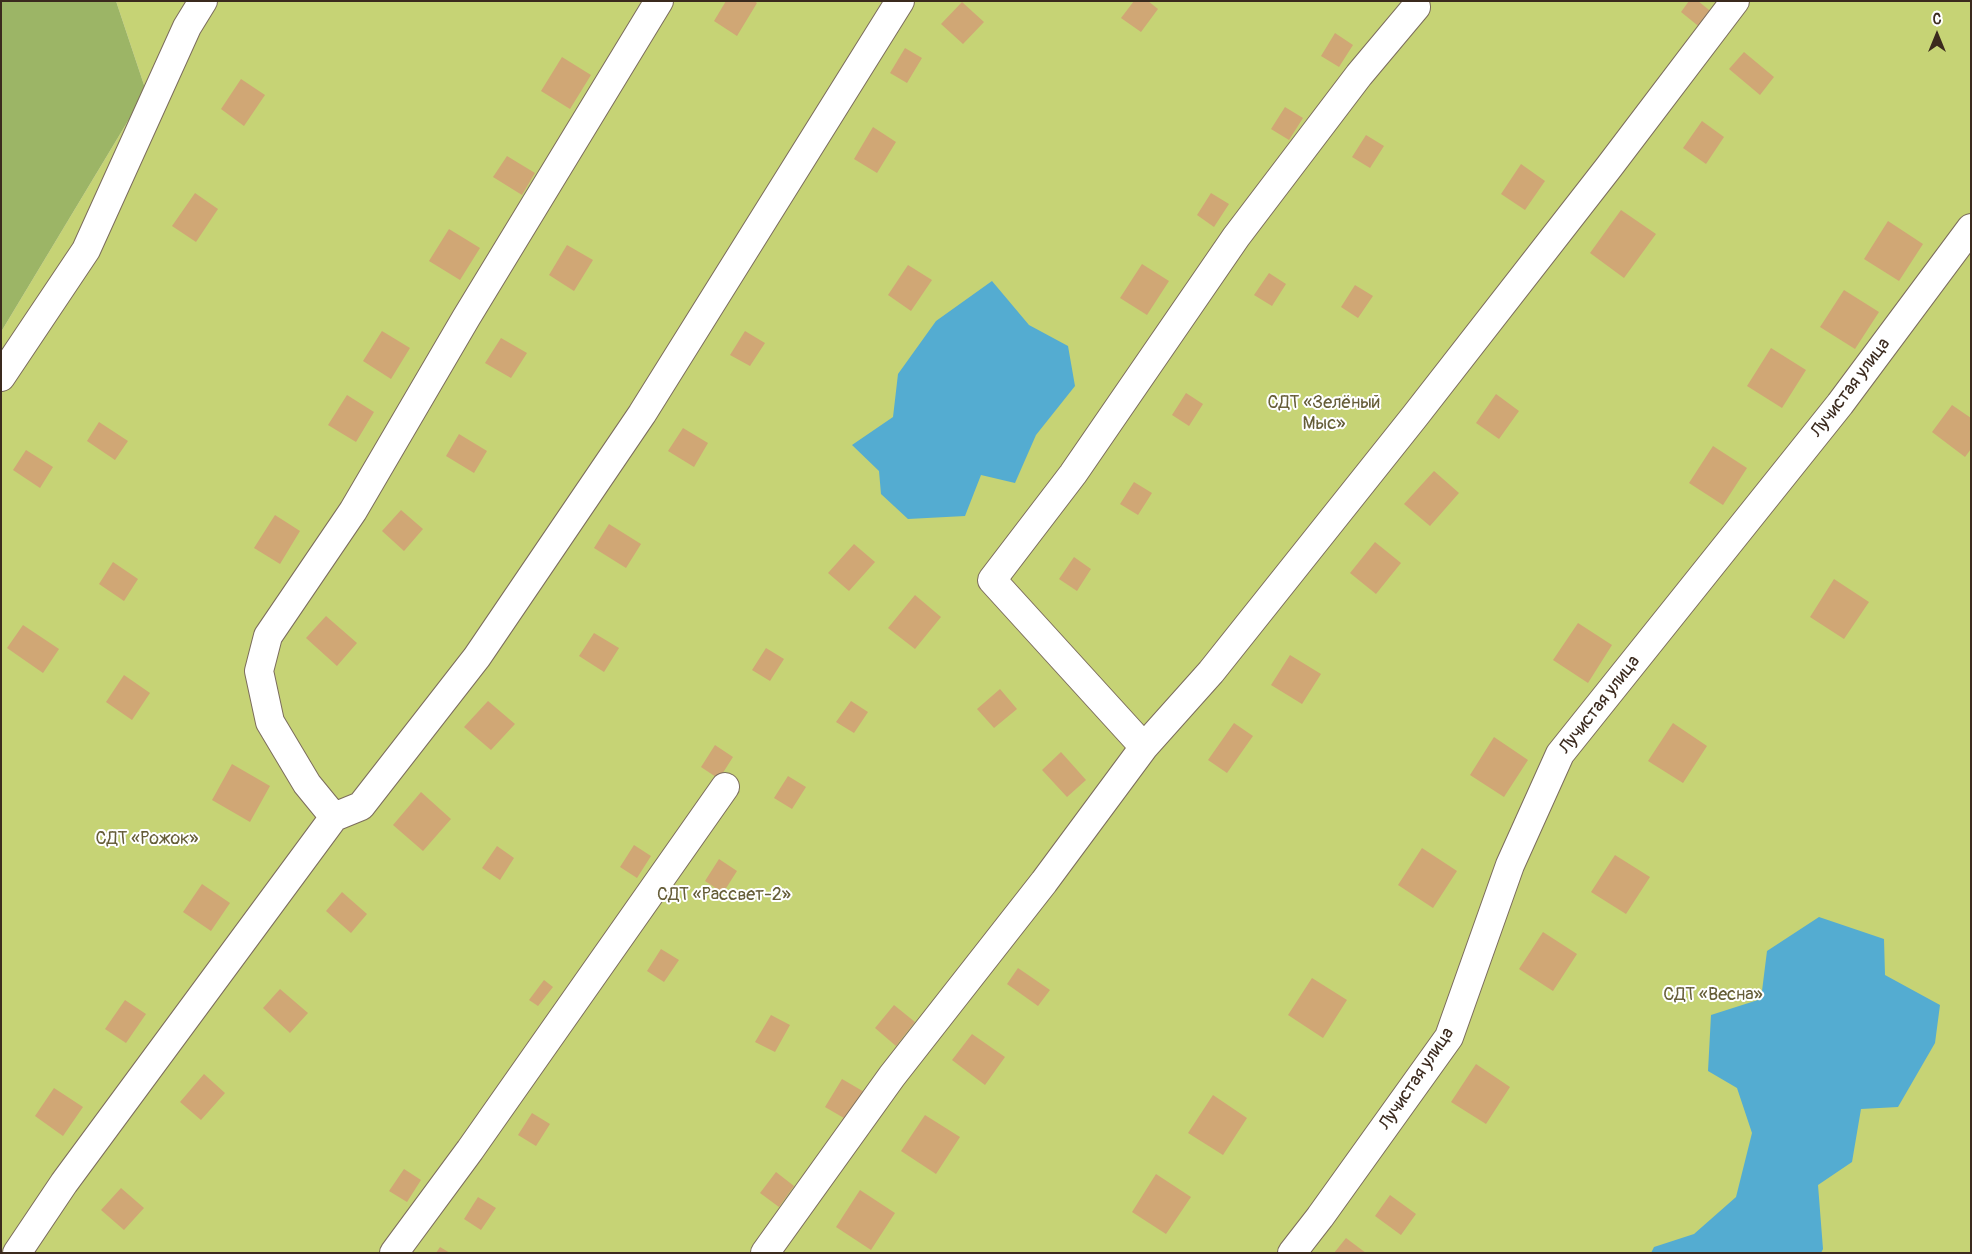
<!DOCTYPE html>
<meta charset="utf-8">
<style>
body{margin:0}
#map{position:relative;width:1972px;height:1254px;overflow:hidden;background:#f3e7d0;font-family:Pangolin,sans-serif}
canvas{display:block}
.frame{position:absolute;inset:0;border:2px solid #3b2a1e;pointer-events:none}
.north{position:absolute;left:1912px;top:10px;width:50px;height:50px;-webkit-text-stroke:4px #fff;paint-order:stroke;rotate:0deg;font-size:14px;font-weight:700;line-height:20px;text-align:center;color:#3b2a1e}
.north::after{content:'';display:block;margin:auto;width:18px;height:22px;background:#3b2a1e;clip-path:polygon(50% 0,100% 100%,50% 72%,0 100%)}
</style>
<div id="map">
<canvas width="1972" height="1254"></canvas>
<div class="frame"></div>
<div class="north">С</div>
</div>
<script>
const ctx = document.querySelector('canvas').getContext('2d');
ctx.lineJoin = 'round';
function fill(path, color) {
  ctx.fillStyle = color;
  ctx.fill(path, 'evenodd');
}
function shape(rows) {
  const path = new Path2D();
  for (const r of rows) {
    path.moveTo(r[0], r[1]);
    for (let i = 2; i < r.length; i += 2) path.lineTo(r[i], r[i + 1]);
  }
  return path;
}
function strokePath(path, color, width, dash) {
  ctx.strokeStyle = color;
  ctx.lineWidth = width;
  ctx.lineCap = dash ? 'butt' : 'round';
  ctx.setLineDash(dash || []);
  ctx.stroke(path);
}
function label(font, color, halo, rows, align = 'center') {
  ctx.font = font + ' Pangolin,sans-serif';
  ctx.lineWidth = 4;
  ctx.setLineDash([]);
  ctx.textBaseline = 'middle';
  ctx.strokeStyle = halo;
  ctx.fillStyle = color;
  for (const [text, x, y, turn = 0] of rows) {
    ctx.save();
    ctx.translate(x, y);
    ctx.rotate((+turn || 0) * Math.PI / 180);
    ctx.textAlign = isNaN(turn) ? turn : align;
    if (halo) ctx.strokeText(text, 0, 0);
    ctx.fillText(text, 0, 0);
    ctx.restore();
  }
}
const green = shape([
 [116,1,1971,1,1971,1253,1,1253,1,332,146,91]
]);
const forest = shape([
 [1,1,116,1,146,91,1,332]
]);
const water = shape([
 [992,281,1029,325,1068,346,1075,386,1036,435,1015,483,981,475,965,516,908,519,881,494,879,471,852,445,893,417,898,374,936,321],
 [1819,917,1884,939,1885,975,1940,1005,1935,1043,1898,1107,1861,1109,1852,1162,1818,1185,1823,1249,1821,1253,1651,1253,1654,1247,1694,1234,1736,1197,1752,1133,1737,1088,1708,1071,1711,1015,1761,999,1767,951]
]);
const building = shape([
 [726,1,754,1,757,3,737,36,714,21],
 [1134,1,1148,1,1158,9,1141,32,1121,18],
 [1689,1,1698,1,1714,14,1702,29,1681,12],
 [962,2,984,22,963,44,941,24],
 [1335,33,1353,45,1339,67,1321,56],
 [905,48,922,58,907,83,890,73],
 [1744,52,1774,77,1760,95,1729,69],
 [562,57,591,75,570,109,541,91],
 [241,79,265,95,244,126,221,109],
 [1285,107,1303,118,1289,140,1271,129],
 [1702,121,1724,137,1706,164,1683,148],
 [873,127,896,142,877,173,854,159],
 [1366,135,1384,146,1370,168,1352,157],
 [507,156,535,173,522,195,493,177],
 [1521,164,1545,181,1525,210,1501,194],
 [195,193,218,209,196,242,172,226],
 [1211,193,1229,204,1214,227,1197,215],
 [1621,210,1656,234,1624,278,1590,253],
 [1888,221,1923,244,1899,281,1864,259],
 [449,229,480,248,460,280,429,261],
 [567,245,593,260,574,291,549,275],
 [1142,264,1169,281,1147,315,1120,298],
 [908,265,932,280,911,311,888,295],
 [1269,273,1286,284,1272,306,1254,295],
 [1355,285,1373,296,1358,318,1341,307],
 [1844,290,1879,312,1855,349,1820,327],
 [382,331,410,348,391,379,363,361],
 [745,331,765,343,750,366,730,355],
 [501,338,527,353,511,378,485,363],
 [1771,348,1806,370,1782,408,1747,386],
 [1186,393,1203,404,1189,426,1172,415],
 [1496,394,1519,411,1499,439,1476,423],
 [347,395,374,412,356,442,328,425],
 [1952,405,1971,418,1971,449,1965,457,1932,432],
 [99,422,128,441,115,460,87,441],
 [683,428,708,443,694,467,668,451],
 [459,434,487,451,474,473,446,456],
 [1713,446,1747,468,1723,505,1689,483],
 [26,450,53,467,40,488,13,470],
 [1434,471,1459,493,1430,526,1404,504],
 [1134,482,1152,493,1138,515,1120,504],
 [401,510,423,529,404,551,382,531],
 [275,515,300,531,280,564,254,548],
 [609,524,641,544,626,568,594,548],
 [1375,542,1401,563,1376,594,1350,573],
 [854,544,875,562,849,591,828,573],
 [1074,557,1091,569,1077,591,1059,579],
 [113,562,138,579,124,601,99,584],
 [1834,579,1869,602,1844,639,1810,617],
 [915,595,941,617,915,649,888,628],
 [326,616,357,643,337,666,306,638],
 [1578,623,1612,645,1588,683,1553,660],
 [23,625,59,649,43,673,7,648],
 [594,633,619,648,604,672,579,656],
 [766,648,784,659,770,681,752,670],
 [1290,655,1321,674,1302,704,1271,685],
 [124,675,150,693,132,720,106,702],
 [1000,689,1017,709,994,728,977,709],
 [488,701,515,724,491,750,464,727],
 [851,701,868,712,854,733,836,722],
 [1234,723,1253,736,1227,773,1208,760],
 [1673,723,1707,746,1683,783,1648,761],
 [1494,737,1528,760,1504,797,1470,775],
 [715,745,733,757,719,779,701,767],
 [1061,752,1086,780,1067,797,1042,770],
 [232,764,270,786,250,822,212,800],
 [788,776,806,787,792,809,774,798],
 [421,792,451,819,423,851,393,825],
 [634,845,651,856,637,878,620,867],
 [497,846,514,858,500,880,482,868],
 [1422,848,1457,871,1433,908,1398,885],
 [1615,855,1650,877,1626,914,1591,892],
 [719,859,737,871,723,893,705,881],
 [202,884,230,903,211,931,183,912],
 [342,892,367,914,351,933,326,911],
 [1543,932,1577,954,1553,991,1519,969],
 [661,949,679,960,664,982,647,971],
 [1018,968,1050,990,1038,1006,1007,984],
 [1312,978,1347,1000,1323,1038,1288,1015],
 [544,980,553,987,538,1006,529,1000],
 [280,989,308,1013,290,1033,263,1008],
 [125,1000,146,1014,126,1043,105,1029],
 [894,1005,915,1022,896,1046,875,1028],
 [771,1015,790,1025,775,1052,755,1042],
 [972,1034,1005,1057,985,1085,952,1060],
 [1476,1064,1510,1087,1486,1124,1451,1102],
 [204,1074,225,1093,201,1120,180,1102],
 [842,1079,866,1093,849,1121,825,1107],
 [54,1088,83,1107,63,1136,35,1116],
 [1213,1095,1247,1118,1223,1155,1188,1133],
 [532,1113,550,1124,536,1146,518,1135],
 [925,1115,960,1137,936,1174,901,1151],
 [404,1169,421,1180,407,1202,389,1191],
 [776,1172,794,1186,779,1207,760,1193],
 [1156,1174,1191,1197,1166,1234,1132,1212],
 [121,1188,144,1208,124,1230,101,1210],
 [860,1190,895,1213,871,1250,836,1227],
 [1390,1195,1416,1214,1401,1235,1375,1216],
 [478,1197,496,1208,481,1230,464,1219],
 [1346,1238,1366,1253,1334,1253],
 [440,1247,450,1253,436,1253]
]);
const minor = shape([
 [1,377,86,250,187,27,203,1],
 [1144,747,992,580,1073,474,1236,237,1359,75,1416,7],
 [334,817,307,784,270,722,259,671,268,636,353,511,466,318,659,1],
 [17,1253,64,1183,334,817,361,806,477,657,642,414,900,1],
 [394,1253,470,1150,725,787],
 [765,1253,892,1076,1044,882,1144,747,1211,672,1415,416,1609,167,1735,1],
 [1292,1253,1320,1217,1449,1037,1510,865,1560,754,1840,404,1971,228]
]);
const streetNames = [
 ["Лучистая улица",1851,388,-53],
 ["Лучистая улица",1600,705,-52],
 ["Лучистая улица",1417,1079,-56]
];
const parkNames = [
 ["СДТ «Зелёный",1324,403],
 ["Мыс»",1324,424],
 ["СДТ «Рожок»",147,839],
 ["СДТ «Рассвет-2»",724,895],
 ["СДТ «Весна»",1713,995]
];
fill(green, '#c6d375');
fill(forest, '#9cb566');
fill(water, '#54acd1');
fill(building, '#d0a775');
strokePath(minor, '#7b6c5c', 30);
strokePath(minor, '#fff', 28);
label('18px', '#3b2a1e', '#fff', streetNames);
label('18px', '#655d38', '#fff', parkNames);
</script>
